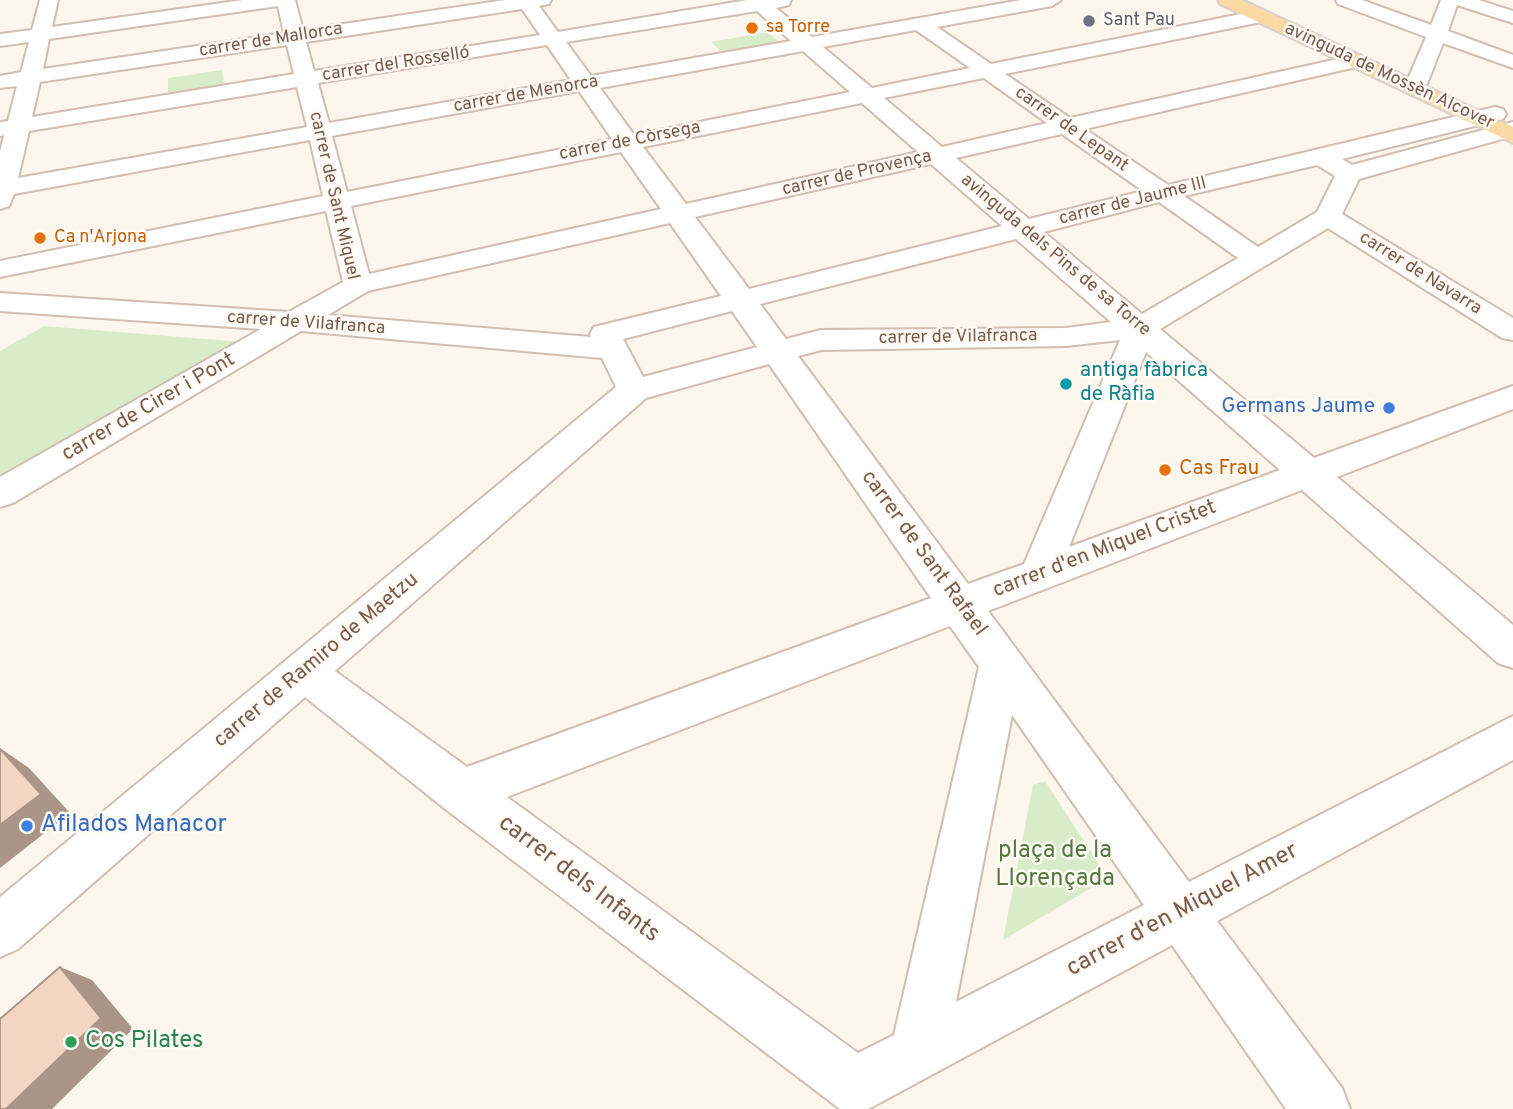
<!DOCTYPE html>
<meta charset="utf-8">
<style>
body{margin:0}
canvas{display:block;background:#fdf6ec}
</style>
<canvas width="1513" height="1109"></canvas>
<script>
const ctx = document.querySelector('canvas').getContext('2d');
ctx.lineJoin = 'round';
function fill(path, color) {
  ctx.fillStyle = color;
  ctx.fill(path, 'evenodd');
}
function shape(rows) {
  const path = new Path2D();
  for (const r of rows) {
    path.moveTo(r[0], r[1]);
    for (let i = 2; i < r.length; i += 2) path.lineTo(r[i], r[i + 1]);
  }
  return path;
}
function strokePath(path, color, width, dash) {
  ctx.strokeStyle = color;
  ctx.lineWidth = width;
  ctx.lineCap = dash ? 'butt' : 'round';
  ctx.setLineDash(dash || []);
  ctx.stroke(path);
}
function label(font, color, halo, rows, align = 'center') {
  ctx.font = font + ' Overpass,sans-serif';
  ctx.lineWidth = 5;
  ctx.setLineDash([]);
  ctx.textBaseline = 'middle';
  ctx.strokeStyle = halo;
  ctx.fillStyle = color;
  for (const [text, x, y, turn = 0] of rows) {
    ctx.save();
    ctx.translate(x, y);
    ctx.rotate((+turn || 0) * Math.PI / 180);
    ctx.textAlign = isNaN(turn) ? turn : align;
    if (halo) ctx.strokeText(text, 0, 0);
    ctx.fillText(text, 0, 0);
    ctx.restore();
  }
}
const green = shape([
 [768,32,779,42,722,52,711,42],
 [222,70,224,86,168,96,168,78],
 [44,326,243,342,0,476,0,351],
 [1045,781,1108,878,1003,940,1033,785]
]);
const minor = shape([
 [40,0,58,0,52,27,243,0,295,0,303,30,505,0,551,0,549,4,539,6,558,32,747,0,791,0,789,5,776,8,812,37,1021,0,1061,0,1052,6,937,27,991,64,1261,10,1271,16,1261,22,1005,74,1070,118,1356,55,1363,57,1366,61,1363,65,1356,67,1085,129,1168,185,1495,107,1503,109,1506,114,1503,119,1342,159,1352,165,1513,122,1513,136,1359,179,1342,214,1513,318,1513,340,1502,338,1328,228,1160,329,1314,458,1513,386,1513,409,1337,477,1513,625,1513,668,1498,663,1302,490,988,611,1189,882,1513,716,1513,760,1217,921,1342,1088,1350,1109,1286,1109,1172,945,874,1106,868,1109,840,1109,444,808,305,697,18,949,0,957,0,897,616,387,602,358,301,331,13,503,0,507,0,477,261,329,0,311,0,293,289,312,343,282,326,211,0,277,0,261,323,196,310,140,14,194,9,206,0,209,0,152,4,135,0,136,0,122,8,121,17,86,0,88,0,76,21,72,29,42,0,46,0,34,32,30,40,0],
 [278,6,284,33,43,69,49,39,278,6],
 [522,9,540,35,314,71,306,42,522,9],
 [757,11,791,41,591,76,566,42,757,11],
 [916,30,970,68,872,88,823,47,916,30],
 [287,45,294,74,32,117,40,82,287,45],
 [547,45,571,80,329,123,318,83,547,45],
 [803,51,850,92,634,135,600,88,803,51],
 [984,78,1047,123,942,147,884,98,984,78],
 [297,87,307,127,18,178,29,131,297,87],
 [579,91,612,139,347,192,332,136,579,91],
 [862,103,918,152,686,204,643,147,862,103],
 [1062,134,1143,191,1029,219,956,158,1062,134],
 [621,152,661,209,369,274,351,206,621,152],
 [931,164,1002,226,749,289,695,217,931,164],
 [1317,165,1335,176,1317,212,1258,247,1184,196,1317,165],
 [1159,202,1238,258,1142,314,1044,232,1159,202],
 [670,223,721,296,594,327,590,334,591,337,328,315,368,291,670,223],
 [1016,239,1111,322,1066,328,821,330,786,339,760,304,1016,239],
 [732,311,757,347,643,377,623,339,732,311],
 [1120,340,1024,564,968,584,798,356,822,350,1066,346,1120,340],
 [1146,352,1280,470,1069,547,1146,352],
 [769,364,931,598,467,767,335,671,646,398,769,364],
 [950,626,979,667,894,1035,858,1053,507,797,950,626],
 [1012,715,1144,905,956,1002,1012,715],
 [1336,0,1362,0,1431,25,1441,0,1479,0,1513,11,1513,23,1457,5,1448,31,1513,55,1513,68,1443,43,1427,84,1411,84,1408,79,1426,37,1338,4,1336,0]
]);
const major = shape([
 [1218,0,1242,0,1513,127,1513,143,1220,4,1218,0]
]);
const shadedWall = shape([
 [0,748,29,768,70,813,0,868],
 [60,967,92,980,133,1029,52,1109,6,1109]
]);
const building = shape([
 [0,749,41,794,0,825,0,749],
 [60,967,101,1018,6,1109,0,1109,0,1019,60,967]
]);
const markers = [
 [1089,21,7,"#6b7280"],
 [752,28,7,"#e8710a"],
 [40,238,7,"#e8710a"],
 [1066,384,7,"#0f9aa8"],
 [1389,408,7,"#3f7fe0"],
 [1165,470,7,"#e8710a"],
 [27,826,7,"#3f7fe0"],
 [71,1042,7,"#2e9e5b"]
];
const farWorshipnames = [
 ["Sant Pau",1103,21]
];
const farFoodnames = [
 ["sa Torre",766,28],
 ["Ca n'Arjona",54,238]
];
const farStreetnames = [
 ["carrer de Mallorca",271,41,-9],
 ["carrer del Rosselló",396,65,-9],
 ["avinguda de Mossèn Alcover",1389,77,25],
 ["carrer de Menorca",526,95,-10],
 ["carrer de Lepant",1071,130,35],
 ["carrer de Còrsega",630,142,-11],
 ["carrer de Provença",857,174,-13],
 ["carrer de Sant Miquel",333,196,77],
 ["carrer de Jaume III",1133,202,-14],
 ["avinguda dels Pins de sa Torre",1055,256,40],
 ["carrer de Navarra",1420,274,32],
 ["carrer de Vilafranca",306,324,4],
 ["carrer de Vilafranca",958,338,-1]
];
const cultureNames = [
 ["antiga fàbrica",1080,372],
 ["de Ràfia",1080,396]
];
const streetNames = [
 ["carrer de Cirer i Pont",149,408,-30],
 ["carrer d'en Miquel Cristet",1105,550,-21],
 ["carrer de Sant Rafael",923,554,54],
 ["carrer de Ramiro de Maetzu",317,661,-40]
];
const shopNames = [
 ["Germans Jaume",1375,408]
];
const foodNames = [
 ["Cas Frau",1179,470]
];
const nearShopnames = [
 ["Afilados Manacor",41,826]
];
const nearParknames = [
 ["plaça de la",1055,852],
 ["Llorençada",1055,880]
];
const nearStreetnames = [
 ["carrer dels Infants",578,880,37],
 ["carrer d'en Miquel Amer",1183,911,-28]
];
const nearLeisurenames = [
 ["Cos Pilates",85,1042]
];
fill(green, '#d8ecc9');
strokePath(minor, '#d1beb0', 4);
strokePath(major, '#dad1cd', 4);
fill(minor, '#fff');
fill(major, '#fbd9a5');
fill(shadedWall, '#aa9588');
fill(building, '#f3d5c3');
strokePath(building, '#aa9588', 2);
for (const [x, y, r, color] of markers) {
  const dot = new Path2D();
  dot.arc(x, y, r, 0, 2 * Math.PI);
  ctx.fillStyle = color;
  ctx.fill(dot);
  strokePath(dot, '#fffaf3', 2.5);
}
label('18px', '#5b616d', '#fffaf3', farWorshipnames, 'left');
label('18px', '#c56008', '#fffaf3', farFoodnames, 'left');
label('18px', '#7a5c4d', '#fffaf3', farStreetnames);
label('21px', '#0d838f', '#fffaf3', cultureNames, 'left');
label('21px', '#7a5c4d', '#fffaf3', streetNames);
label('21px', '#366cbe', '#fffaf3', shopNames, 'right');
label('21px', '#c56008', '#fffaf3', foodNames, 'left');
label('24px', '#366cbe', '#fffaf3', nearShopnames, 'left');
label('24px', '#537a41', '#fffaf3', nearParknames);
label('24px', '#7a5c4d', '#fffaf3', nearStreetnames);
label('24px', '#27864d', '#fffaf3', nearLeisurenames, 'left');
</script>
